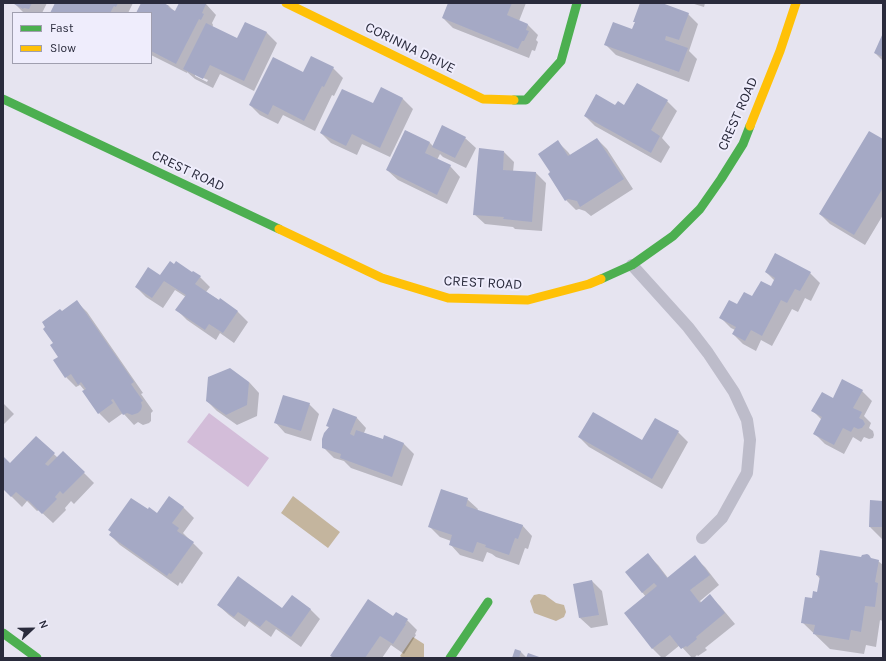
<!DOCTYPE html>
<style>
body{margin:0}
#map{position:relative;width:886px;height:661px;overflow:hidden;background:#e6e4f0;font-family:Karla,sans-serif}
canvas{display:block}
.frame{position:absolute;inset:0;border:4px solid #2a2b3c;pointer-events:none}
.legend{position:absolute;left:12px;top:12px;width:140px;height:52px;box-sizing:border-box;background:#efedfc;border:1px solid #a09faf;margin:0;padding:5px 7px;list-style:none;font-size:12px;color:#2a2b3c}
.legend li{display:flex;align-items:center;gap:8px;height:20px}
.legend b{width:20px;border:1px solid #a09faf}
.north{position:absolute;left:12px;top:609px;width:40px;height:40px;-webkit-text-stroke:3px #efedfc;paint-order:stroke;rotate:68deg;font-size:11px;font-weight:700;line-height:16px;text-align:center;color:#2a2b3c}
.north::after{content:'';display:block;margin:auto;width:14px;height:18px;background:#2a2b3c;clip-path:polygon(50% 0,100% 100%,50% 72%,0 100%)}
</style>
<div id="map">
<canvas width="886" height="661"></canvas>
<div class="frame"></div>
<ul class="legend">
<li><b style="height:5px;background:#4caf50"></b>Fast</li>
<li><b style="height:5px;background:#ffc107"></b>Slow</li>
</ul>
<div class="north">N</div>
</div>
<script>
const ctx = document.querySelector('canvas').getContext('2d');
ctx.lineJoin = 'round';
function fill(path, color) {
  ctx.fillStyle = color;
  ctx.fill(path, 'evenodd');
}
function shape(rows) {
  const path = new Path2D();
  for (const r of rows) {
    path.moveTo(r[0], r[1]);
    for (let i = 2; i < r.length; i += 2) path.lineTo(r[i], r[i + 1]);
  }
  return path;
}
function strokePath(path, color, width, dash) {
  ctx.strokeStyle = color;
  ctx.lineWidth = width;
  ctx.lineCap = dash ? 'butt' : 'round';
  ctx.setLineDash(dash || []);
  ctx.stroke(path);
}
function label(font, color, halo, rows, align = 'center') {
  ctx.font = font + ' Karla,sans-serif';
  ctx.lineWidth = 4;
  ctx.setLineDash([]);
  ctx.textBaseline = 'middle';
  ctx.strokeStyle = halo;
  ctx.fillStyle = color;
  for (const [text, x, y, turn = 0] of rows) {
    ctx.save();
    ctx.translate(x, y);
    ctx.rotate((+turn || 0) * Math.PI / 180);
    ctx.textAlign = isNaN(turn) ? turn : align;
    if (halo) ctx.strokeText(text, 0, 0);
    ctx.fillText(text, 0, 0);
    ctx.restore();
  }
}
const green = shape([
 [209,413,269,458,248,487,187,442]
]);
const water = shape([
 [293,496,340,532,328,548,281,513],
 [539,594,545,595,556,603,564,605,566,612,564,617,556,621,534,613,530,601,534,595],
 [413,637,424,644,424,658,403,658,400,656]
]);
const shadow = shape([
 [14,3,47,3,42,13,24,13],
 [56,3,133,3,128,13,51,13],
 [142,3,162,3,169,6,175,12,180,3,203,3,206,4,216,15,212,23,213,25,212,28,237,40,245,23,267,33,277,43,254,91,220,74,213,88,195,79,187,72,187,73,151,55,151,13,137,13],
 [195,74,208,80,207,82,195,76],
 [449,3,526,3,519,21,528,25,538,35,536,40,538,42,535,51,532,50,529,58,453,28,443,18],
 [641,3,659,3,688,14,698,24,689,51,697,59,689,82,616,55,606,45,633,30,636,23,634,21],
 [691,3,705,3,704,7],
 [883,35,883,61,875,53],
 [333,68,343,78,334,96,332,95,315,131,283,115,278,124,260,115,250,105,304,74],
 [381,89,403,99,413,109,390,157,362,144,357,155,331,143,321,133,373,105],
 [667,101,677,111,662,138,670,147,661,163,595,126,585,116,616,106],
 [406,131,430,143,433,146,465,138,476,148,466,168,443,157,440,154,437,160,450,166,460,177,447,204,398,180,387,170],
 [597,139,607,149,633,189,591,216,585,211,579,209,576,210,566,200,551,173,558,142,568,152,571,156],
 [883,140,883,215,865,245,830,224,820,214],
 [504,152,514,162,513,172,536,173,546,183,542,231,515,229,513,227,485,224,474,214],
 [766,272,810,273,820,283,811,301,805,298,798,312,792,309,772,346,761,340,756,351,743,344,733,334,735,330,731,328,721,318,737,306,771,288,775,281],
 [192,274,200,277,210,287,206,292,238,312,248,322,234,343,220,333,216,340,187,320,177,310,186,297,175,290,163,308,146,297,136,287,160,277],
 [77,302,87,312,143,393,141,394,153,411,151,413,151,421,149,423,143,425,138,422,134,425,123,413,109,423,99,413,85,391,80,385,76,387,66,377,55,343,62,312],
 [249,382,259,393,257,416,237,425,217,411,207,401],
 [862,391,872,401,864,416,871,423,869,428,873,431,874,435,873,438,869,439,864,437,861,442,853,437,844,454,825,444,815,434,822,420,813,411,833,399],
 [3,403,14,414,3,425],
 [309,404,319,414,311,441,285,433,275,422],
 [356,417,366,428,364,433,383,440,404,444,414,454,402,486,351,468,344,461,334,458,323,447,330,428,328,426],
 [678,432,688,442,662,489,589,447,579,437,642,441],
 [36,437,58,458,63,452,94,483,74,504,71,501,65,508,66,510,53,523,39,510,37,511,27,501,22,507,3,488,3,457,10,464],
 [467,499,478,509,477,511,522,525,532,536,528,549,525,548,519,565,496,557,492,554,487,552,483,562,460,555,450,544,451,541,440,537,429,526],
 [883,502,883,540,870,527],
 [183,507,194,518,183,533,203,553,182,584,180,582,178,586,120,545,110,535,148,510,157,514],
 [648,555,658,565,668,578,694,557,705,567,719,585,700,601,702,603,710,596,720,606,735,624,705,648,707,650,698,656,697,655,694,658,692,658,680,645,664,658,662,658,653,649,625,613,646,597,626,572],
 [872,560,878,561,883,565,883,621,880,620,876,647,866,645,864,654,830,649,802,622,813,599,818,593,820,579,817,575],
 [592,581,602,591,608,625,591,628,580,618],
 [218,605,282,609,310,609,320,619,301,647,276,629,271,637,249,621,245,627,229,615],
 [393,617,407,620,417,630,415,634,416,635,404,654,391,645,382,658,333,658,331,656],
 [516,650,521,652,527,658,513,658]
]);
const building = shape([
 [14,3,32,3,29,9,24,8,23,9,14,4],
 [55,3,118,3,116,7,114,6,110,13,50,13],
 [141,3,164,3,169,6,168,7,175,11,179,3,206,4,202,13,204,14,201,20,199,19,176,64,151,51,151,13,136,13],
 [448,3,512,3,507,15,528,24,526,30,529,31,524,41,522,41,518,49,442,18],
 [640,3,662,3,689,13,679,40,666,36,665,40,688,48,679,72,604,45,613,22,632,29,635,22,633,22],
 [245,22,267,32,244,81,210,65,203,79,183,69,206,23,237,38],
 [883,33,883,57,874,53],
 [311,56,334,67,324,87,322,86,304,121,273,105,268,115,249,105,273,57,303,72],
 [637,83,668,100,651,130,660,136,651,153,584,116,596,94,615,105,618,101,624,105],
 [381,87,403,98,380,148,352,134,346,146,320,133,342,89,373,103],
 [442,125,466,137,455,158,432,147],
 [405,130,430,142,425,153,451,165,437,195,386,170],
 [869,131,883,139,883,188,854,235,819,214],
 [597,138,624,179,580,207,577,201,568,199,565,201,548,174,550,172,538,154,558,140,568,156],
 [479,148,504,151,503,170,536,172,532,222,503,219,504,217,473,215],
 [775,253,811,272,800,291,795,289,787,303,781,300,762,336,751,330,745,341,732,334,736,327,719,318,729,300,737,304,744,292,752,296,761,281,771,286,775,278,765,272],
 [170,261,174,264,176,261,192,272,193,271,201,276,195,284,219,300,220,298,238,311,223,333,209,324,205,330,175,310,186,295,164,281,152,298,135,287,148,267,160,275],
 [77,300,134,382,131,384,143,401,141,402,142,406,141,410,138,413,132,415,127,413,123,415,113,399,111,400,113,403,98,414,82,391,86,389,81,382,78,385,71,374,65,378,53,360,58,357,50,345,53,343,43,329,45,327,42,322,60,309,62,311],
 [230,368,249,382,247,405,226,415,206,401,208,377],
 [842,379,863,390,853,408,862,412,859,418,863,420,865,424,862,428,858,429,854,427,851,432,843,428,834,445,813,434,822,417,811,411,822,392,833,398],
 [283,395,310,403,301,431,274,423],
 [333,408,357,417,350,434,354,436,356,430,383,439,384,435,404,443,392,477,340,458,341,454,322,448,322,439,324,433,329,427,326,426],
 [593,412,642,440,655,418,679,431,652,479,578,437],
 [36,436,55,453,45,464,48,466,63,451,85,472,63,494,60,491,55,497,57,499,42,514,28,500,27,501,16,492,11,497,3,489,3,456,10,463],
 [441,489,468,498,466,506,523,525,518,539,515,538,509,555,485,547,486,545,477,542,473,553,449,545,452,535,428,527],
 [169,496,184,507,172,523,179,528,177,531,194,542,171,574,169,573,167,576,109,535,111,532,108,530,131,498,148,509,149,507,157,513],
 [870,500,883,501,883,527,869,527],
 [820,550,861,557,862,555,867,554,869,555,871,558,879,560,875,582,878,583,875,607,865,606,861,632,851,630,849,640,813,634,815,625,801,623,805,597,812,598,813,591,817,592,820,576,816,575],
 [648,553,667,578,695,555,710,575,690,590,700,603,710,594,725,613,696,637,697,639,687,647,686,646,681,649,670,635,652,649,624,613,657,586,654,583,642,593,625,572],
 [238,576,282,608,292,595,311,609,291,637,266,620,260,627,238,612,234,617,217,605],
 [592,580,599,615,579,618,573,584],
 [368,599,393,616,396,612,408,619,405,624,406,624,393,644,380,636,365,658,332,658,333,657,330,656],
 [515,649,521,651,519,658,512,658],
 [528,653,542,658,526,658]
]);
const lane = shape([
 [632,265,688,327,708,353,734,392,747,420,750,440,747,473,722,518,702,538]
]);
const fast = shape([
 [3,99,279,229],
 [514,100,526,100,561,61,577,3],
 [601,279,632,265,673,236,700,209,721,179,743,144,750,126],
 [3,633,37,658],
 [450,658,488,602]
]);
const slow = shape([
 [286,3,483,99,514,100],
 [750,126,780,51,796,3],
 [279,229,382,278,448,298,528,300,589,284,601,279]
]);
const streetNames = [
 ["CORINNA DRIVE",410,48,26],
 ["CREST ROAD",738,114,-66],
 ["CREST ROAD",188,171,25],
 ["CREST ROAD",483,283,3]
];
fill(green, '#d3bdd9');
fill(water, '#c4b59e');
fill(shadow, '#0003');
fill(building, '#a5a9c5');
strokePath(lane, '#bdbcca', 12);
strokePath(fast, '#4caf50', 9);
strokePath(slow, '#ffc107', 9);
label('14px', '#2a2b3c', '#efedfc', streetNames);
</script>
